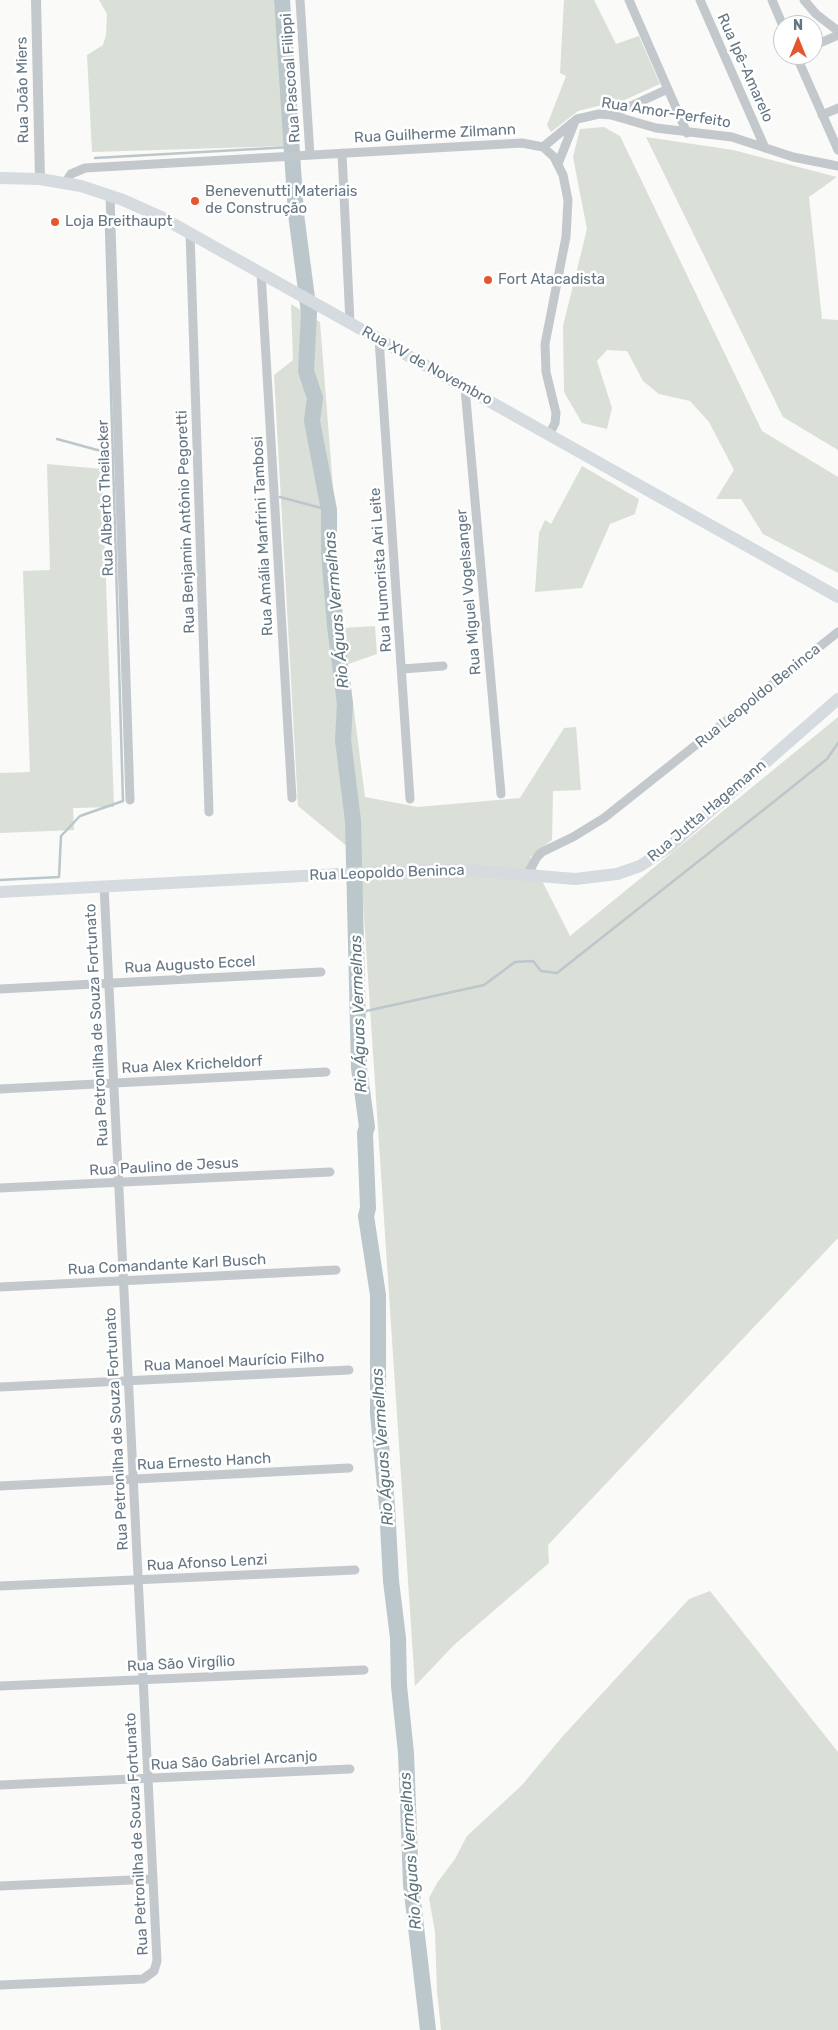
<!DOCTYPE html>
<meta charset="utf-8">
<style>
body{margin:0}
#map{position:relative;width:838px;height:2030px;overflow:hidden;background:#fafaf8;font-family:Rubik,sans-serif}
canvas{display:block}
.north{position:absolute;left:773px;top:15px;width:50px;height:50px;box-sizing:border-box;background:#fff;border:1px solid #c1c8cd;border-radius:50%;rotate:0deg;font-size:14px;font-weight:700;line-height:20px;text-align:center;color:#657683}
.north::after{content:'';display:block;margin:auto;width:18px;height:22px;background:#e4572e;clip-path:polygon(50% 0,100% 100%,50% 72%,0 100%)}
</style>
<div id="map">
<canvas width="838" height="2030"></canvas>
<div class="north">N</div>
</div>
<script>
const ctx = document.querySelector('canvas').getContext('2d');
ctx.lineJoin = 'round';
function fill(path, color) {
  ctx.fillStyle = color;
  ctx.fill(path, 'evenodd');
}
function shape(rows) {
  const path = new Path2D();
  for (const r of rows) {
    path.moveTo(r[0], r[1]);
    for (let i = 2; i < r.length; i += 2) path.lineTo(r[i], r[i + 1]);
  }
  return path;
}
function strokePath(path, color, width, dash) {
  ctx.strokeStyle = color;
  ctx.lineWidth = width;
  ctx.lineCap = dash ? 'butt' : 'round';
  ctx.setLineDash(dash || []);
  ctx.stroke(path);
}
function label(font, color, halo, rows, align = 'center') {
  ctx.font = font + ' Rubik,sans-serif';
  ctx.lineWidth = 5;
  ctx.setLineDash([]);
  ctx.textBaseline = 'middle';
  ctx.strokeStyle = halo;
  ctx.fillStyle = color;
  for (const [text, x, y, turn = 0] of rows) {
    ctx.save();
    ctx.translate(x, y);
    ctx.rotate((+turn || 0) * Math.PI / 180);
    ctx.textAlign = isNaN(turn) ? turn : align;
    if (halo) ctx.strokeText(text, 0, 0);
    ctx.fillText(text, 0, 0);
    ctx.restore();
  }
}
const green = shape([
 [99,0,274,0,286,146,92,152,87,55,103,45,106,35,107,14],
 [564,0,594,0,616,44,639,36,660,84,609,107,598,106,578,111,551,132,547,125,566,76,560,73],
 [604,127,620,136,762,431,838,477,838,573,763,534,741,499,716,499,734,470,709,422,690,401,659,394,643,381,627,351,607,350,597,361,612,408,607,429,582,423,564,392,563,326,587,229,573,157,580,129],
 [646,137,733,150,837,177,809,197,822,319,838,320,838,450,783,417],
 [291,304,320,322,344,628,375,626,377,654,348,664,365,797,418,807,520,798,564,728,576,727,581,790,553,791,552,840,530,857,570,936,838,717,838,1238,548,1545,549,1563,454,1645,415,1686,360,857,298,806,274,375,293,360],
 [47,464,102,469,114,807,73,808,74,830,0,833,0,773,30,772,23,571,50,570],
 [582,466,639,499,635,514,610,524,582,588,535,592,539,533,545,520,551,524],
 [710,1591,838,1752,838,2030,441,2030,437,1991,435,1932,429,1898,437,1883,455,1859,467,1836,522,1785,562,1737,689,1599]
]);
const stream = shape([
 [95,158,291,147],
 [57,439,112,454],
 [280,497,329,510],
 [0,880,59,877,61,836,80,816,123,801,106,224],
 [358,1018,366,1011,484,985,515,962,533,961,541,971,557,973,776,800,827,759,838,743]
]);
const river = shape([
 [282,0,296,214,309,313,306,371,315,398,312,421,329,510,329,552,335,626,345,704,343,740,353,821,359,1068,367,1127,365,1133,368,1208,366,1216,378,1295,378,1414,387,1506,391,1581,398,1638,399,1686,406,1753,411,1884,428,2030]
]);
const minor = shape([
 [300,0,310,155],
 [629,0,687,133],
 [700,0,765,148],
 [772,0,783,26],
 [804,0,816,14,838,31],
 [813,46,838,35],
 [796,55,838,150],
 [611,115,668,89],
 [822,115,838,108],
 [543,147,577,119,599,114,611,115,656,128,732,137,793,157,838,166],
 [342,153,350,323],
 [558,164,575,121],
 [65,183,71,174,85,168,522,143,543,147,554,157,563,175,568,200,566,237,545,344,546,372,556,413,555,423,549,435],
 [110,196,130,800],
 [190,232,209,812],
 [261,272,292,798],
 [379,339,410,799],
 [465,388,501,794],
 [402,669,443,666],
 [527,875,537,857,542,852,573,837,604,818,838,632],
 [0,989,321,972],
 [0,1089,326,1072],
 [0,1188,330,1172],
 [0,1287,336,1270],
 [0,1387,349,1370],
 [0,1486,349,1468],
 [0,1586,355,1570],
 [0,1686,364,1670],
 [0,1785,350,1769],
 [0,1886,153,1879],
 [0,1985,143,1979,154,1971,157,1961,104,886]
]);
const tertiary = shape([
 [36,0,40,179]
]);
const primary = shape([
 [0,178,40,179,81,186,123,200,161,217,838,597],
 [0,892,416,870,466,870,575,879,617,874,640,866,669,847,838,699]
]);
const markers = [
 [195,201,5,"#e4572e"],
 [55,222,5,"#e4572e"],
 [488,280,5,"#e4572e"]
];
const streetNames = [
 ["Rua Ipê-Amarelo",745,68,66],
 ["Rua Pascoal Filippi",291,78,-94],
 ["Rua João Miers",23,90,-91],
 ["Rua Amor-Perfeito",666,113,9],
 ["Rua Guilherme Zilmann",435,134,-3],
 ["Rua XV de Novembro",427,366,29],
 ["Rua Alberto Theilacker",106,498,-92],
 ["Rua Benjamin Antônio Pegoretti",186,522,-92],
 ["Rua Amália Manfrini Tambosi",263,536,-93],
 ["Rua Humorista Ari Leite",381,570,-94],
 ["Rua Miguel Vogelsanger",469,592,-95],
 ["Rua Leopoldo Beninca",758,696,-39],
 ["Rua Jutta Hagemann",707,811,-40],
 ["Rua Leopoldo Beninca",387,873,-2],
 ["Rua Augusto Eccel",190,965,-3],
 ["Rua Petronilha de Souza Fortunato",97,1025,-93],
 ["Rua Alex Kricheldorf",192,1065,-3],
 ["Rua Paulino de Jesus",164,1167,-3],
 ["Rua Comandante Karl Busch",167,1265,-3],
 ["Rua Manoel Maurício Filho",234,1362,-3],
 ["Rua Petronilha de Souza Fortunato",117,1429,-93],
 ["Rua Ernesto Hanch",204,1462,-3],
 ["Rua Afonso Lenzi",207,1563,-3],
 ["Rua São Virgílio",181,1664,-3],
 ["Rua São Gabriel Arcanjo",234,1761,-3],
 ["Rua Petronilha de Souza Fortunato",137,1834,-93]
];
const poiNames = [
 ["Benevenutti Materiais",205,192],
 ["de Construção",205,209],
 ["Loja Breithaupt",65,222],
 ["Fort Atacadista",498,280]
];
const waterNames = [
 ["Rio Águas Vermelhas",337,610,-95],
 ["Rio Águas Vermelhas",359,1014,-92],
 ["Rio Águas Vermelhas",383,1447,-94],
 ["Rio Águas Vermelhas",411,1851,-94]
];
fill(green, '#dadfd7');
strokePath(stream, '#bbc7cb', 2.5);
strokePath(river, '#bbc7cb', 16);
strokePath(minor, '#c3c8cc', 9);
strokePath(tertiary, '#c3c8cc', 10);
strokePath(primary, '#d6dbdf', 12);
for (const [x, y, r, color] of markers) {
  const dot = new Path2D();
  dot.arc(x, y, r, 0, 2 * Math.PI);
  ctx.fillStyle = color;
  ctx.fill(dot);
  strokePath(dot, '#fff', 2);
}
label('15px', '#657683', '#fff', streetNames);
label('15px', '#657683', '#fff', poiNames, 'left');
label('italic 16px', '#60757c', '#fff', waterNames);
</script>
